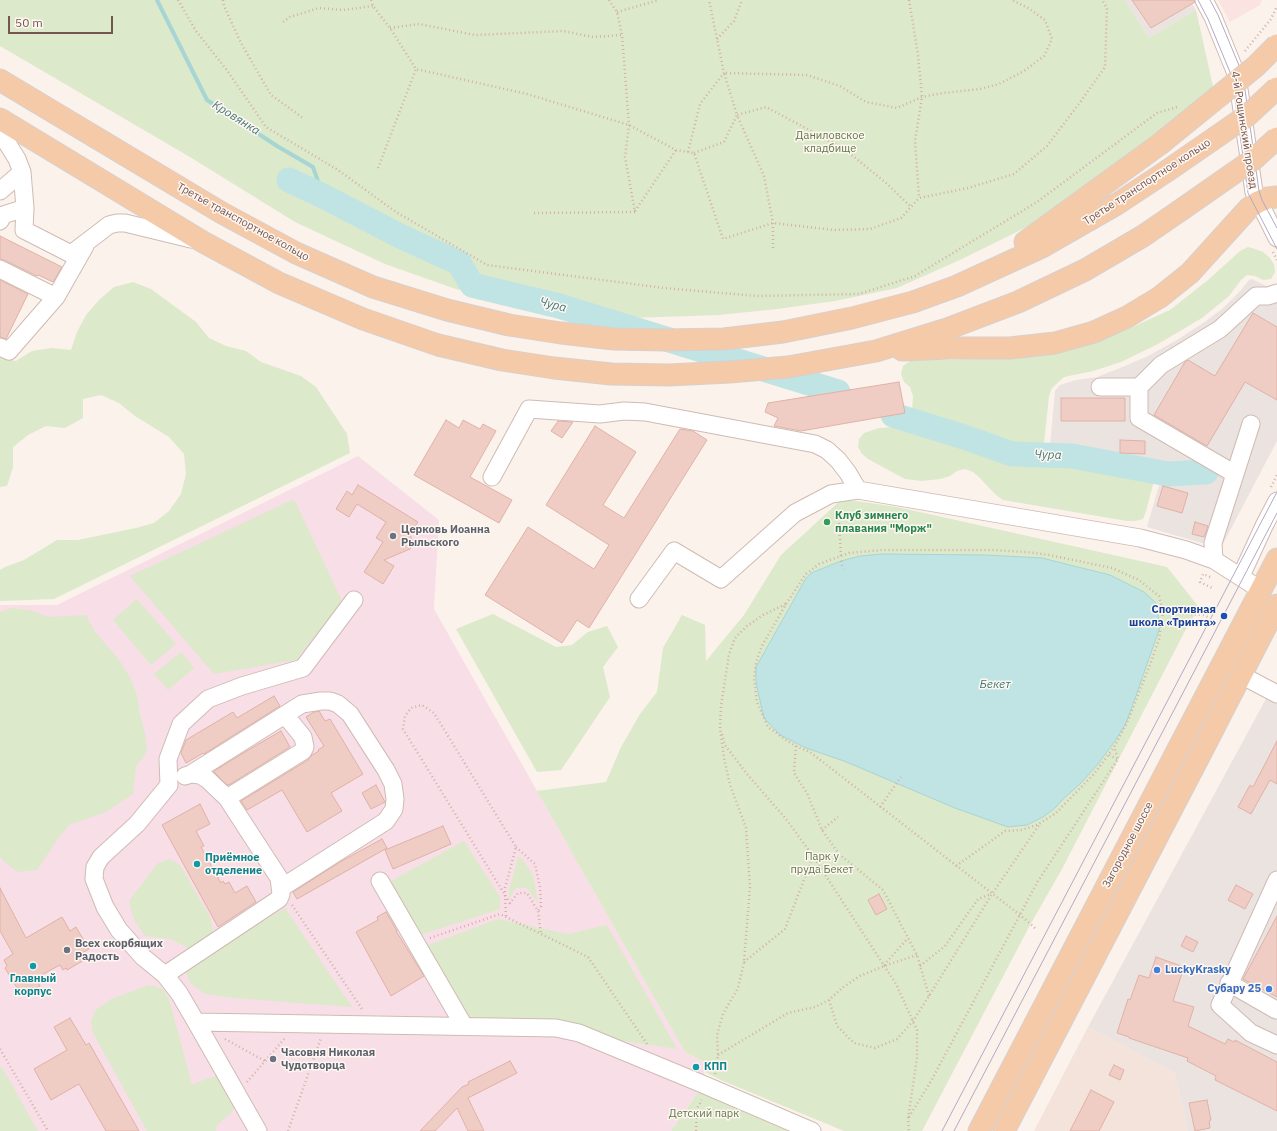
<!DOCTYPE html>
<meta charset="utf-8">
<style>
body{margin:0}
#map{position:relative;width:1277px;height:1131px;overflow:hidden;background:#fbf2eb;font-family:"IBM Plex Sans",sans-serif}
canvas{display:block}
.scale{position:absolute;left:8px;top:16px;width:105px;height:18px;box-sizing:border-box;border:2px solid #75564f;border-top:0;padding-left:5px;font-size:12px;line-height:14px;white-space:nowrap;color:#75564f;-webkit-text-stroke:3px #fef7f1;paint-order:stroke}
</style>
<div id="map">
<canvas width="1277" height="1131"></canvas>
<div class="scale">50 m</div>
</div>
<script>
const ctx = document.querySelector('canvas').getContext('2d');
ctx.lineJoin = 'round';
function fill(path, color) {
  ctx.fillStyle = color;
  ctx.fill(path, 'evenodd');
}
function shape(rows) {
  const path = new Path2D();
  for (const r of rows) {
    path.moveTo(r[0], r[1]);
    for (let i = 2; i < r.length; i += 2) path.lineTo(r[i], r[i + 1]);
  }
  return path;
}
function strokePath(path, color, width, dash) {
  ctx.strokeStyle = color;
  ctx.lineWidth = width;
  ctx.lineCap = dash ? 'butt' : 'round';
  ctx.setLineDash(dash || []);
  ctx.stroke(path);
}
function label(font, color, halo, rows, align = 'center') {
  ctx.font = font + ' "IBM Plex Sans",sans-serif';
  ctx.lineWidth = 3;
  ctx.setLineDash([]);
  ctx.textBaseline = 'middle';
  ctx.strokeStyle = halo;
  ctx.fillStyle = color;
  for (const [text, x, y, turn = 0] of rows) {
    ctx.save();
    ctx.translate(x, y);
    ctx.rotate((+turn || 0) * Math.PI / 180);
    ctx.textAlign = isNaN(turn) ? turn : align;
    if (halo) ctx.strokeText(text, 0, 0);
    ctx.fillText(text, 0, 0);
    ctx.restore();
  }
}
const residential = shape([
 [1088,1027,1175,1073,1188,1131,1034,1131]
]);
const commercial = shape([
 [1218,0,1262,0,1260,5,1230,22]
]);
const industrial = shape([
 [1125,0,1190,0,1196,10,1149,38],
 [1252,279,1277,291,1277,441,1223,544,1220,543,1205,544,1147,527,1165,465,1050,445,1055,391,1060,385,1076,380,1097,377,1120,368,1148,356,1177,340,1206,321,1223,308,1241,290,1249,280],
 [1274,684,1277,685,1277,1131,1188,1131,1175,1073,1088,1027]
]);
const medical = shape([
 [358,456,439,520,434,609,685,1052,708,1064,700,1083,698,1092,671,1131,0,1131,0,605,57,605]
]);
const green = shape([
 [0,0,1125,0,1149,38,1196,10,1214,91,1041,220,962,259,897,288,835,301,777,309,719,315,629,318,528,306,456,289,385,264,295,222,190,157,0,46],
 [1248,247,1255,249,1263,252,1269,257,1274,264,1275,272,1271,279,1263,280,1255,276,1247,275,1241,280,1229,296,1202,318,1158,344,1121,362,1093,371,1064,377,1052,388,1049,396,1044,443,1045,446,1052,451,1151,467,1156,473,1146,511,1143,519,1135,521,1127,521,1003,500,996,495,979,477,973,472,965,469,957,471,950,476,940,479,922,481,905,479,868,459,862,454,858,447,859,439,864,433,879,428,895,427,903,425,909,420,912,412,913,396,910,387,904,382,901,374,903,366,910,361,918,359,942,360,1007,358,1055,353,1106,339,1170,310,1208,280,1240,251],
 [133,282,151,289,196,322,209,338,226,346,246,351,261,362,301,376,316,387,347,434,350,453,54,599,0,601,0,570,5,567,24,560,57,540,78,540,136,528,154,523,169,511,181,494,186,474,184,454,169,437,135,416,119,403,101,395,83,399,83,418,65,428,46,426,28,435,13,447,13,467,7,486,0,487,0,358,16,361,32,351,51,348,71,350,77,332,86,315,99,300,114,287],
 [294,499,342,601,296,660,214,674,130,576],
 [842,499,897,507,1167,567,1198,606,1193,618,1186,629,1062,869,1030,925,922,1131,844,1131,723,1081,705,1072,708,1064,685,1052,537,791,606,782,621,747,640,714,657,692,663,648,682,615,705,625,706,661,744,615,781,555],
 [137,599,176,644,151,665,113,620],
 [11,608,30,610,48,617,86,615,95,632,120,661,130,678,137,695,140,715,145,733,147,751,136,767,133,794,106,812,69,825,57,840,37,870,18,872,2,860,0,856,0,612],
 [493,614,556,647,572,645,588,632,607,626,618,647,603,667,610,697,561,770,537,772,456,629],
 [181,652,194,668,168,690,154,674],
 [464,841,500,897,500,909,417,936,391,881],
 [518,857,522,859,533,875,538,903,527,888,516,888,509,899,509,891],
 [170,859,181,866,211,919,213,931,210,939,197,949,189,948,170,939,145,936,134,920,129,901,158,863],
 [285,908,352,1007,234,998,205,994,190,983,185,969],
 [498,919,568,934,607,925,677,1049,469,1018,423,947],
 [149,985,163,989,170,1002,192,1085,208,1078,217,1076,224,1082,236,1104,232,1112,217,1125,216,1131,147,1131,93,1033,91,1020,96,1010,111,999],
 [0,1066,3,1069,38,1131,0,1131],
 [698,1092,788,1131,671,1131]
]);
const water = shape([
 [882,554,985,555,1042,558,1110,575,1144,592,1156,603,1160,627,1132,707,1125,725,1115,741,1098,764,1081,783,1063,799,1055,808,1043,817,1027,825,1008,827,955,808,844,761,806,748,780,735,764,718,756,683,756,667,805,580,811,573,841,561,860,556,882,554]
]);
const stream = shape([
 [157,0,207,100,277,146,313,167,323,196]
]);
const river = shape([
 [289,180,323,196,400,236,459,263,472,285,559,306,838,392],
 [893,415,964,437,1012,454,1072,456,1168,474,1206,472]
]);
const building = shape([
 [1132,0,1194,0,1195,2,1151,28,1132,0],
 [0,236,62,267,53,282,38,275,37,276,4,260,0,259,0,236],
 [0,280,28,294,6,339,0,337,0,280],
 [1253,313,1277,327,1277,400,1245,382,1207,446,1154,415,1185,362,1188,360,1215,376,1253,313],
 [899,382,905,413,801,431,774,426,778,418,765,412,768,403,899,382],
 [1061,398,1125,398,1125,421,1061,421,1061,398],
 [446,420,459,428,463,420,480,429,483,424,496,431,470,477,512,500,499,523,414,475,446,420],
 [558,421,573,422,562,438,551,431,558,421],
 [595,426,636,452,603,505,624,518,680,429,693,431,707,440,589,628,577,620,562,643,485,595,528,527,594,569,609,545,546,505,595,426],
 [1120,440,1145,441,1145,454,1120,453,1120,440],
 [358,485,418,522,410,534,413,544,410,549,384,560,394,566,383,584,364,572,383,542,376,538,386,522,357,504,349,517,336,509,347,491,352,495,358,485],
 [1163,486,1188,493,1182,513,1157,506,1163,486],
 [1195,522,1208,526,1204,537,1192,534,1195,522],
 [274,696,280,706,204,754,203,753,186,763,181,753,186,740,233,712,237,718,274,696],
 [319,711,325,721,330,719,363,774,331,793,342,811,307,832,282,790,247,810,241,801,308,760,312,755,319,751,318,750,324,746,306,717,314,712,319,711],
 [281,731,290,747,229,785,229,784,227,785,215,773,214,771,245,752,281,731],
 [1277,741,1277,784,1270,780,1251,814,1238,807,1250,785,1253,787,1277,741],
 [376,785,385,802,371,809,362,793,376,785],
 [200,804,210,824,196,831,204,846,201,847,221,883,223,881,225,884,229,882,235,893,247,886,256,902,218,927,162,825,200,804],
 [443,826,451,844,393,869,385,850,443,826],
 [382,839,387,848,297,899,293,892,340,862,382,839],
 [1236,885,1253,894,1245,909,1228,900,1236,885],
 [0,888,26,938,62,917,70,931,76,927,89,949,82,953,86,959,67,970,66,968,63,970,60,965,36,978,40,986,23,995,19,987,17,988,5,968,7,966,4,960,13,954,0,931,0,888],
 [879,894,887,909,876,915,868,900,879,894],
 [386,912,397,931,396,931,424,976,391,996,356,932,378,920,377,917,386,912],
 [1277,916,1277,997,1243,979,1277,916],
 [1186,936,1198,942,1193,952,1181,946,1186,936],
 [1156,957,1184,967,1173,1001,1194,1007,1188,1026,1225,1044,1228,1039,1234,1042,1235,1040,1277,1062,1277,1111,1215,1080,1216,1076,1187,1061,1188,1058,1129,1038,1129,1037,1117,1033,1128,999,1130,1000,1139,975,1149,978,1156,957],
 [70,1018,86,1045,89,1043,139,1131,106,1131,79,1084,51,1100,34,1069,67,1050,54,1027,70,1018],
 [510,1061,517,1073,468,1098,484,1131,468,1131,457,1108,435,1131,420,1131,462,1087,469,1084,468,1082,510,1061],
 [1114,1065,1124,1070,1120,1080,1109,1075,1114,1065],
 [1091,1090,1114,1102,1099,1131,1070,1131,1091,1090],
 [1207,1100,1211,1120,1209,1121,1210,1128,1195,1131,1189,1103,1207,1100]
]);
const path = shape([
 [178,0,196,31,226,69,266,127,338,170,396,212,487,265,664,288,757,296,859,294,915,276,1037,202,1157,113,1177,107],
 [223,0,224,6,241,43,271,95,303,118],
 [371,0,373,6,390,28,416,69,527,94,629,125,676,150,694,153,723,239,773,223,834,230,870,229,901,218,919,198,968,188,1014,174,1047,146,1081,101,1105,67,1107,8,1102,0],
 [609,0,617,12,622,35,629,125,625,157,635,212],
 [909,0,918,55,922,97,915,141,919,198],
 [617,12,659,0],
 [283,22,290,17,319,8,343,10,373,6],
 [390,28,419,24,475,35,563,31,593,37,622,35],
 [717,39,734,21,742,0],
 [1245,51,1271,19,1277,6],
 [688,152,700,104,724,73,709,0],
 [694,153,724,142,737,115,724,73,807,75,840,86,866,102,897,108,922,97,943,93,980,89,999,84,1024,71,1044,56,1052,39,1045,20,1028,8,1012,0],
 [378,168,416,69],
 [635,211,676,150],
 [534,213,635,212],
 [773,248,773,223,764,176,737,115,766,107,843,148,885,182,911,207],
 [1273,252,1277,260],
 [1271,487,1277,475],
 [839,523,841,556],
 [841,561,843,569],
 [1210,577,1203,574,1200,582,1214,589],
 [722,734,725,745,747,774,786,819,813,856,896,984,917,1030,917,1058,908,1119,909,1131],
 [796,746,794,773,807,793,822,830,839,854,883,890,917,955,929,996],
 [1109,755,1117,759],
 [880,807,901,777],
 [822,830,838,817],
 [516,847,535,864,540,887,541,906,538,911],
 [956,866,1005,831,1021,830,1037,825,1056,813,1094,774,1114,747,1127,723,1151,662,1159,639,1163,612,1203,615,1208,617],
 [292,905,362,1009],
 [506,916,505,895,505,888,516,847,434,713,422,705,411,708,405,716,403,729,505,895,510,903,518,893,527,893,538,911,541,934],
 [1035,928,1020,915,810,752,796,746,786,740,768,727,757,702,754,679,756,662,762,646,786,604,806,574,819,564,849,553,882,550,993,550,1027,552,1049,555,1112,568,1139,580,1159,596,1163,612],
 [430,938,500,914,588,957,647,1044],
 [744,962,785,929,813,856],
 [884,965,908,938],
 [920,966,945,946,978,899,991,894],
 [829,1000,837,1026,854,1043,875,1048,897,1039,913,1021,929,996,992,894,1039,825],
 [225,1039,265,1061],
 [0,1049,48,1131],
 [718,1055,788,1013,815,1007,829,1000,842,988,860,976,884,966,917,955],
 [715,1074,718,1055,717,1035,723,1014,738,988,744,962,750,887,746,828,730,785,724,758,720,728,721,706,729,654,735,638,747,626,763,615,786,604],
 [247,1082,285,1038],
 [909,1117,931,1081,1038,881,1118,759,1114,747],
 [288,1131,321,1038],
 [696,1131,697,1108,702,1100]
]);
const minor = shape([
 [1204,0,1213,17,1237,76,1254,192,1277,238],
 [0,136,7,143,17,159,22,172,25,208,24,230,71,254,109,225,117,223,125,223,191,239],
 [0,191,22,172],
 [0,221,3,215,25,208],
 [0,269,56,297],
 [0,347,9,351,56,297,85,246],
 [1100,387,1139,387,1139,418,1235,474],
 [1139,387,1161,365,1220,329,1256,296,1268,296,1277,293],
 [492,477,529,409,600,414,624,411,645,412,815,444,827,450,838,460,848,473,858,490],
 [1214,560,1213,543,1251,424],
 [1241,576,1264,526,1277,501],
 [639,599,674,551,721,579,795,513,831,494,858,490,1140,538,1186,550,1214,560,1261,590],
 [1241,675,1277,694],
 [191,774,302,704,321,701,330,701,338,704,350,714,386,770,393,784,395,799,394,809,386,821,281,888],
 [227,798,303,751,305,747,303,737,285,715],
 [1277,880,1220,1005,1251,1033,1277,1045],
 [380,881,464,1026],
 [165,975,279,899,281,894,279,878,227,798,207,779,200,775,191,774,185,776],
 [1229,983,1276,1010],
 [196,1022,179,993,165,975,143,957,119,930,105,907,94,879,95,867,101,857,137,824,169,785,168,759,181,724,208,699,242,686,303,668,354,600],
 [258,1131,196,1022,556,1028,579,1033,700,1083,812,1131]
]);
const major = shape([
 [0,80,222,213,296,253,373,287,447,310,509,325,561,333,614,339,664,340,724,339,783,332,852,318,913,302,957,286,1042,247,1117,204,1167,171],
 [0,119,203,242,279,283,363,319,438,345,502,360,554,368,611,374,669,375,730,372,788,367,876,351,947,329,1018,302,1085,270,1143,236,1178,212],
 [1025,242,1160,144],
 [902,350,950,348,1010,348,1055,343,1094,332,1127,317,1160,297,1190,273,1249,208,1258,202,1268,198,1277,197],
 [979,1131,1277,559],
 [1004,1131,1200,755,1277,605]
]);
const tram = shape([
 [1198,0,1208,19,1232,77,1248,193,1277,249],
 [1210,0,1218,15,1243,75,1259,191,1262,200,1277,228],
 [942,1131,1277,492],
 [954,1131,1277,513]
]);
const majorBridge = shape([
 [1160,144,1256,66,1277,45],
 [1167,171,1248,115,1277,88],
 [1178,212,1254,159,1277,138]
]);
const markers = [
 [827,522,4,"#2e9e5b"],
 [393,536,4,"#6b7280"],
 [1224,616,4,"#1a4fb4"],
 [197,864,4,"#0f9aa8"],
 [67,950,4,"#6b7280"],
 [33,966,4,"#0f9aa8"],
 [1157,970,4,"#3f7fe0"],
 [1269,989,4,"#3f7fe0"],
 [273,1059,4,"#6b7280"],
 [696,1067,4,"#0f9aa8"]
];
const streetNames = [
 ["4-й Рощинский проезд",1244,130,81],
 ["Третье транспортное кольцо",1147,182,-33],
 ["Третье транспортное кольцо",243,222,29],
 ["Загородное шоссе",1128,845,-62]
];
const parkNames = [
 ["Даниловское",830,136],
 ["кладбище",830,149],
 ["Парк у",822,857],
 ["пруда Бекет",822,870],
 ["Детский парк",704,1114]
];
const leisureNames = [
 ["Клуб зимнего",835,516],
 ["плавания \"Морж\"",835,529]
];
const worshipNames = [
 ["Церковь Иоанна",401,530],
 ["Рыльского",401,543],
 ["Всех скорбящих",75,944],
 ["Радость",75,957],
 ["Часовня Николая",281,1053],
 ["Чудотворца",281,1066]
];
const transitNames = [
 ["Спортивная",1216,610],
 ["школа «Тринта»",1216,623]
];
const cultureNames = [
 ["Приёмное",205,858],
 ["отделение",205,871],
 ["Главный",33,979,"center"],
 ["корпус",33,992,"center"],
 ["КПП",704,1067]
];
const shopNames = [
 ["LuckyKrasky",1165,970],
 ["Субару 25",1261,989,"right"]
];
const waterNames = [
 ["Кровянка",236,118,32],
 ["Чура",553,305,15],
 ["Чура",1048,455,2],
 ["Бекет",995,685]
];
fill(residential, '#f3e3da');
fill(commercial, '#fae3e0');
fill(industrial, '#ebe3e0');
fill(medical, '#f8dfe7');
fill(green, '#dce9ca');
fill(water, '#c0e4e3');
strokePath(water, '#a7d5d4', 1);
strokePath(stream, '#a7d5d4', 4);
strokePath(river, '#c0e4e3', 25);
fill(building, '#efcdc4');
strokePath(building, '#e0b1a6', 1);
strokePath(minor, '#cfbbb3', 19);
strokePath(major, '#d8d0ce', 23);
strokePath(path, '#d4b0a7', 2.5, [1, 3]);
strokePath(minor, '#fff', 17);
strokePath(major, '#f4caa9', 21);
strokePath(tram, '#b3a9c5', 1);
strokePath(majorBridge, '#d8d0ce', 23, []);
strokePath(majorBridge, '#f4caa9', 21);
for (const [x, y, r, color] of markers) {
  const dot = new Path2D();
  dot.arc(x, y, r, 0, 2 * Math.PI);
  ctx.fillStyle = color;
  ctx.fill(dot);
  strokePath(dot, '#fef7f1', 1.5);
}
label('11px', '#75564f', '#fef7f1', streetNames);
label('11px', '#607948', '#fef7f1', parkNames);
label('bold 11px', '#27864d', '#fef7f1', leisureNames, 'left');
label('bold 11px', '#5b616d', '#fef7f1', worshipNames, 'left');
label('bold 11px', '#164399', '#fef7f1', transitNames, 'right');
label('bold 11px', '#0d838f', '#fef7f1', cultureNames, 'left');
label('bold 11px', '#366cbe', '#fef7f1', shopNames, 'left');
label('italic 12px', '#437878', '#fef7f1', waterNames);
</script>
